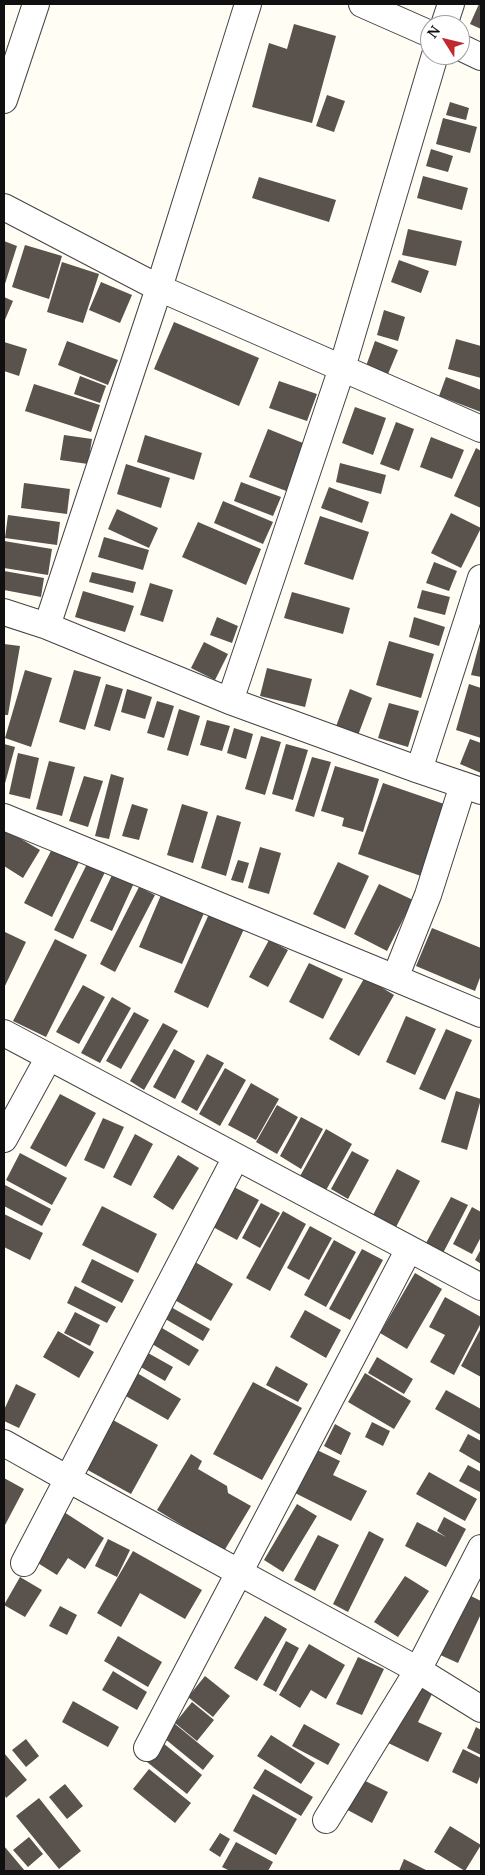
<!DOCTYPE html>
<style>
body{margin:0}
#map{position:relative;width:485px;height:1875px;overflow:hidden;background:#fffdf4;font-family:"Noto Serif",serif}
canvas{display:block}
.frame{position:absolute;inset:0;border:5px solid #101010;pointer-events:none}
.north{position:absolute;left:420px;top:15px;width:50px;height:50px;box-sizing:border-box;background:#fff;border:1px solid #9f9f9f;border-radius:50%;rotate:306deg;font-size:14px;font-weight:700;line-height:20px;text-align:center;color:#101010}
.north::after{content:'';display:block;margin:auto;width:18px;height:22px;background:#c0292d;clip-path:polygon(50% 0,100% 100%,50% 72%,0 100%)}
</style>
<div id="map">
<canvas width="485" height="1875"></canvas>
<div class="frame"></div>
<div class="north">N</div>
</div>
<script>
const ctx = document.querySelector('canvas').getContext('2d');
ctx.lineJoin = 'round';
function fill(path, color) {
  ctx.fillStyle = color;
  ctx.fill(path, 'evenodd');
}
function shape(rows) {
  const path = new Path2D();
  for (const r of rows) {
    path.moveTo(r[0], r[1]);
    for (let i = 2; i < r.length; i += 2) path.lineTo(r[i], r[i + 1]);
  }
  return path;
}
function strokePath(path, color, width, dash) {
  ctx.strokeStyle = color;
  ctx.lineWidth = width;
  ctx.lineCap = dash ? 'butt' : 'round';
  ctx.setLineDash(dash || []);
  ctx.stroke(path);
}
const building = shape([
 [479,4,481,4,481,29,470,24],
 [294,24,336,36,312,123,252,107,269,43,287,49],
 [327,95,345,101,334,132,316,126],
 [450,102,469,108,466,120,446,115],
 [443,118,477,127,470,153,436,144],
 [431,149,453,156,448,172,426,166],
 [423,176,468,188,462,210,417,198],
 [259,177,336,200,329,222,252,198],
 [408,229,462,241,456,266,402,255],
 [4,241,17,246,4,287],
 [25,245,62,256,49,299,12,287],
 [399,260,429,271,421,293,391,282],
 [62,262,99,274,83,323,47,312],
 [101,282,132,295,120,323,89,310],
 [4,297,13,301,4,322],
 [384,310,405,317,398,341,377,335],
 [174,322,259,358,239,406,154,369],
 [456,339,481,346,481,378,448,369],
 [67,341,118,360,108,385,58,365],
 [375,341,398,350,388,374,366,366],
 [4,342,27,349,19,376,4,371],
 [80,376,106,386,100,403,74,394],
 [446,377,481,390,481,412,439,396],
 [279,381,317,394,307,421,269,408],
 [34,384,100,405,91,432,25,411],
 [355,407,386,418,373,455,342,443],
 [396,422,414,429,399,471,380,464],
 [268,429,308,445,289,492,249,477],
 [64,435,92,439,88,464,60,460],
 [145,435,202,453,194,480,137,462],
 [431,437,464,450,452,479,420,467],
 [476,448,481,451,481,508,454,496],
 [340,463,386,475,381,494,336,482],
 [126,464,170,478,161,508,117,494],
 [241,482,281,497,273,516,234,501],
 [24,483,70,489,67,514,21,508],
 [329,487,369,502,362,523,321,508],
 [223,501,273,522,263,544,214,523],
 [117,509,158,528,149,548,108,529],
 [451,513,481,528,461,568,431,553],
 [8,515,60,522,57,545,5,538],
 [320,516,369,532,353,580,304,564],
 [198,522,261,549,246,585,182,557],
 [104,537,149,550,143,570,98,557],
 [4,541,52,549,48,575,4,568],
 [434,562,457,571,449,591,426,583],
 [4,571,44,578,41,597,4,590],
 [92,572,136,582,133,593,89,582],
 [150,583,173,590,163,622,140,615],
 [422,590,450,597,445,615,417,608],
 [83,591,134,606,125,632,75,617],
 [292,592,350,608,343,634,284,618],
 [217,617,238,626,232,643,210,635],
 [414,617,445,627,439,646,409,637],
 [481,637,481,677,471,675],
 [389,641,434,654,421,698,376,685],
 [204,642,228,654,215,680,191,668],
 [4,644,20,646,8,715,4,715],
 [267,668,312,679,305,707,260,696],
 [25,670,52,678,31,747,5,738],
 [74,670,101,677,85,730,59,722],
 [106,684,123,689,110,731,94,726],
 [469,684,481,688,481,738,456,730],
 [127,689,152,697,145,719,121,712],
 [350,689,372,698,357,738,335,729],
 [157,701,174,706,164,738,147,733],
 [389,703,419,711,408,747,378,738],
 [179,709,200,716,188,756,167,750],
 [207,720,230,726,222,751,200,745],
 [234,728,253,734,246,759,227,753],
 [261,736,281,742,265,795,245,789],
 [470,739,481,743,481,773,460,764],
 [4,744,15,747,4,787],
 [286,744,308,750,293,800,272,794],
 [18,753,39,758,30,799,9,794],
 [312,757,331,762,314,817,295,811],
 [49,761,75,767,62,816,36,809],
 [335,766,379,779,363,832,342,826,344,818,321,811],
 [111,774,124,778,109,839,95,836],
 [84,776,103,781,88,827,69,821],
 [383,783,447,805,421,876,358,854],
 [132,804,148,809,139,840,122,836],
 [182,804,208,812,193,863,167,855],
 [217,815,241,822,226,876,201,868],
 [4,829,40,850,23,878,4,866],
 [260,847,281,853,269,894,248,888],
 [52,849,79,862,52,917,24,903],
 [238,860,249,863,243,883,231,880],
 [88,862,106,870,73,939,54,930],
 [338,862,369,876,345,929,313,914],
 [113,873,134,883,112,931,90,921],
 [379,884,413,900,387,951,354,934],
 [139,887,155,895,115,972,100,964],
 [161,895,204,913,182,964,139,947],
 [209,914,244,929,208,1008,174,992],
 [432,928,481,948,481,975,475,991,416,966],
 [5,932,26,942,4,988,4,935],
 [55,939,87,955,46,1037,13,1021],
 [269,940,288,950,268,987,249,977],
 [309,963,343,979,323,1019,289,1002],
 [365,977,394,995,359,1056,329,1039],
 [83,985,105,997,79,1044,56,1032],
 [112,997,131,1008,100,1063,81,1053],
 [134,1012,149,1020,121,1069,106,1061],
 [406,1016,436,1029,415,1075,386,1062],
 [163,1023,178,1031,144,1090,130,1081],
 [446,1029,472,1040,445,1100,419,1089],
 [174,1049,195,1061,175,1099,153,1087],
 [207,1054,224,1063,197,1111,181,1102],
 [225,1068,246,1080,220,1126,199,1114],
 [251,1083,279,1099,256,1140,228,1125],
 [456,1091,481,1099,467,1150,441,1142],
 [60,1094,96,1113,66,1167,30,1148],
 [277,1105,298,1117,277,1154,256,1142],
 [301,1117,323,1129,301,1169,280,1156],
 [103,1118,124,1127,104,1169,84,1160],
 [326,1129,352,1144,325,1192,299,1178],
 [135,1134,153,1144,131,1186,113,1177],
 [352,1151,369,1160,348,1199,331,1189],
 [20,1153,67,1178,52,1205,6,1180],
 [178,1155,199,1168,173,1210,153,1197],
 [397,1169,420,1181,396,1227,373,1215],
 [5,1185,51,1209,42,1226,4,1206],
 [234,1187,259,1200,237,1240,213,1227],
 [451,1197,468,1205,443,1253,426,1243],
 [261,1203,280,1213,260,1248,242,1238],
 [102,1206,157,1234,138,1273,82,1245],
 [472,1207,481,1212,481,1237,472,1254,453,1244],
 [283,1211,306,1224,270,1291,246,1278],
 [4,1214,43,1233,30,1260,4,1247],
 [310,1226,332,1238,309,1280,287,1268],
 [334,1240,356,1252,326,1307,304,1295],
 [362,1249,383,1260,350,1320,329,1309],
 [481,1249,481,1264,475,1260],
 [92,1259,134,1280,122,1303,81,1282],
 [195,1262,233,1284,211,1321,173,1299],
 [415,1273,442,1289,407,1349,380,1333],
 [75,1286,116,1307,107,1323,67,1303],
 [445,1297,481,1317,481,1323,454,1375,430,1362,445,1335,429,1327],
 [169,1306,210,1329,203,1341,162,1317],
 [305,1310,341,1330,326,1358,290,1337],
 [75,1312,100,1325,90,1346,64,1333],
 [157,1325,199,1350,189,1366,147,1341],
 [481,1328,481,1377,461,1366],
 [58,1331,94,1352,79,1378,43,1357],
 [148,1353,173,1367,165,1381,139,1366],
 [377,1357,413,1379,404,1394,368,1373],
 [276,1366,308,1384,298,1402,266,1385],
 [137,1373,181,1399,168,1420,124,1395],
 [365,1373,411,1401,394,1429,348,1402],
 [253,1382,302,1408,262,1480,213,1454],
 [16,1384,36,1394,19,1428,4,1421,4,1410],
 [446,1390,481,1409,481,1435,435,1409],
 [113,1420,158,1445,131,1494,86,1469],
 [372,1422,390,1431,383,1446,365,1437],
 [335,1424,351,1433,341,1455,324,1446],
 [468,1434,481,1441,481,1464,459,1451],
 [317,1450,340,1461,333,1475,367,1491,351,1521,295,1493],
 [191,1454,202,1461,198,1469,227,1486,228,1493,251,1506,224,1551,157,1510],
 [468,1465,481,1472,481,1489,480,1492,459,1481],
 [429,1472,477,1499,465,1521,416,1494],
 [4,1478,24,1489,4,1527],
 [297,1504,317,1516,283,1572,264,1560],
 [64,1512,104,1538,85,1569,68,1558,57,1575,33,1560],
 [444,1517,466,1529,446,1567,405,1546,417,1522,446,1537,437,1531],
 [369,1531,384,1539,348,1612,333,1604],
 [318,1535,339,1545,315,1591,294,1580],
 [108,1539,130,1550,117,1577,95,1566],
 [133,1551,202,1590,185,1619,140,1593,121,1627,97,1613],
 [405,1576,429,1591,398,1637,374,1622],
 [20,1577,42,1590,25,1617,4,1605],
 [467,1594,481,1601,481,1614,458,1663,438,1654],
 [60,1606,77,1615,67,1635,49,1626],
 [265,1616,287,1629,257,1681,234,1668],
 [118,1636,162,1662,148,1687,104,1661],
 [286,1641,299,1648,276,1692,263,1685],
 [309,1644,345,1665,326,1699,311,1690,300,1708,279,1695],
 [358,1657,384,1669,362,1715,336,1704],
 [113,1671,147,1692,137,1710,102,1690],
 [205,1676,230,1696,213,1717,188,1697],
 [412,1683,433,1692,418,1722,442,1733,428,1762,384,1741],
 [73,1701,119,1727,108,1747,62,1722],
 [192,1702,214,1720,197,1741,175,1723],
 [175,1724,214,1756,203,1770,164,1738],
 [304,1724,340,1744,328,1765,292,1746],
 [476,1727,481,1730,481,1755,467,1748],
 [271,1735,315,1763,301,1784,257,1756],
 [26,1739,39,1756,26,1767,12,1750],
 [163,1743,202,1775,187,1794,147,1762],
 [463,1749,481,1758,481,1774,477,1784,452,1772],
 [4,1753,27,1780,6,1798,4,1794],
 [149,1769,191,1803,175,1823,133,1789],
 [265,1769,313,1797,301,1816,253,1788],
 [355,1776,388,1792,372,1823,340,1806],
 [65,1784,83,1806,67,1819,49,1797],
 [253,1794,297,1819,276,1855,233,1831],
 [39,1798,81,1851,59,1869,16,1816],
 [450,1826,481,1845,465,1871,434,1852],
 [220,1833,230,1839,220,1857,209,1850],
 [29,1837,43,1854,28,1867,13,1850],
 [236,1842,273,1862,268,1871,230,1871,222,1867],
 [4,1846,25,1871,4,1871],
 [404,1859,428,1871,399,1871]
]);
const street = shape([
 [362,4,430,34],
 [444,25,451,4],
 [460,47,481,57],
 [4,100,36,4],
 [4,207,159,288,481,429],
 [4,612,47,626,230,701,419,770,481,791],
 [47,626,159,288,248,4],
 [230,701,342,368,435,55],
 [419,770,481,578],
 [4,817,395,978,428,895,463,785],
 [395,978,481,1014],
 [4,1033,481,1287],
 [4,1139,49,1057],
 [4,1443,68,1479,418,1670,481,1709],
 [24,1563,236,1157],
 [147,1748,409,1249],
 [326,1820,418,1670,481,1548]
]);
fill(building, '#59524d');
strokePath(street, '#434343', 28);
strokePath(street, '#fff', 26);
</script>
